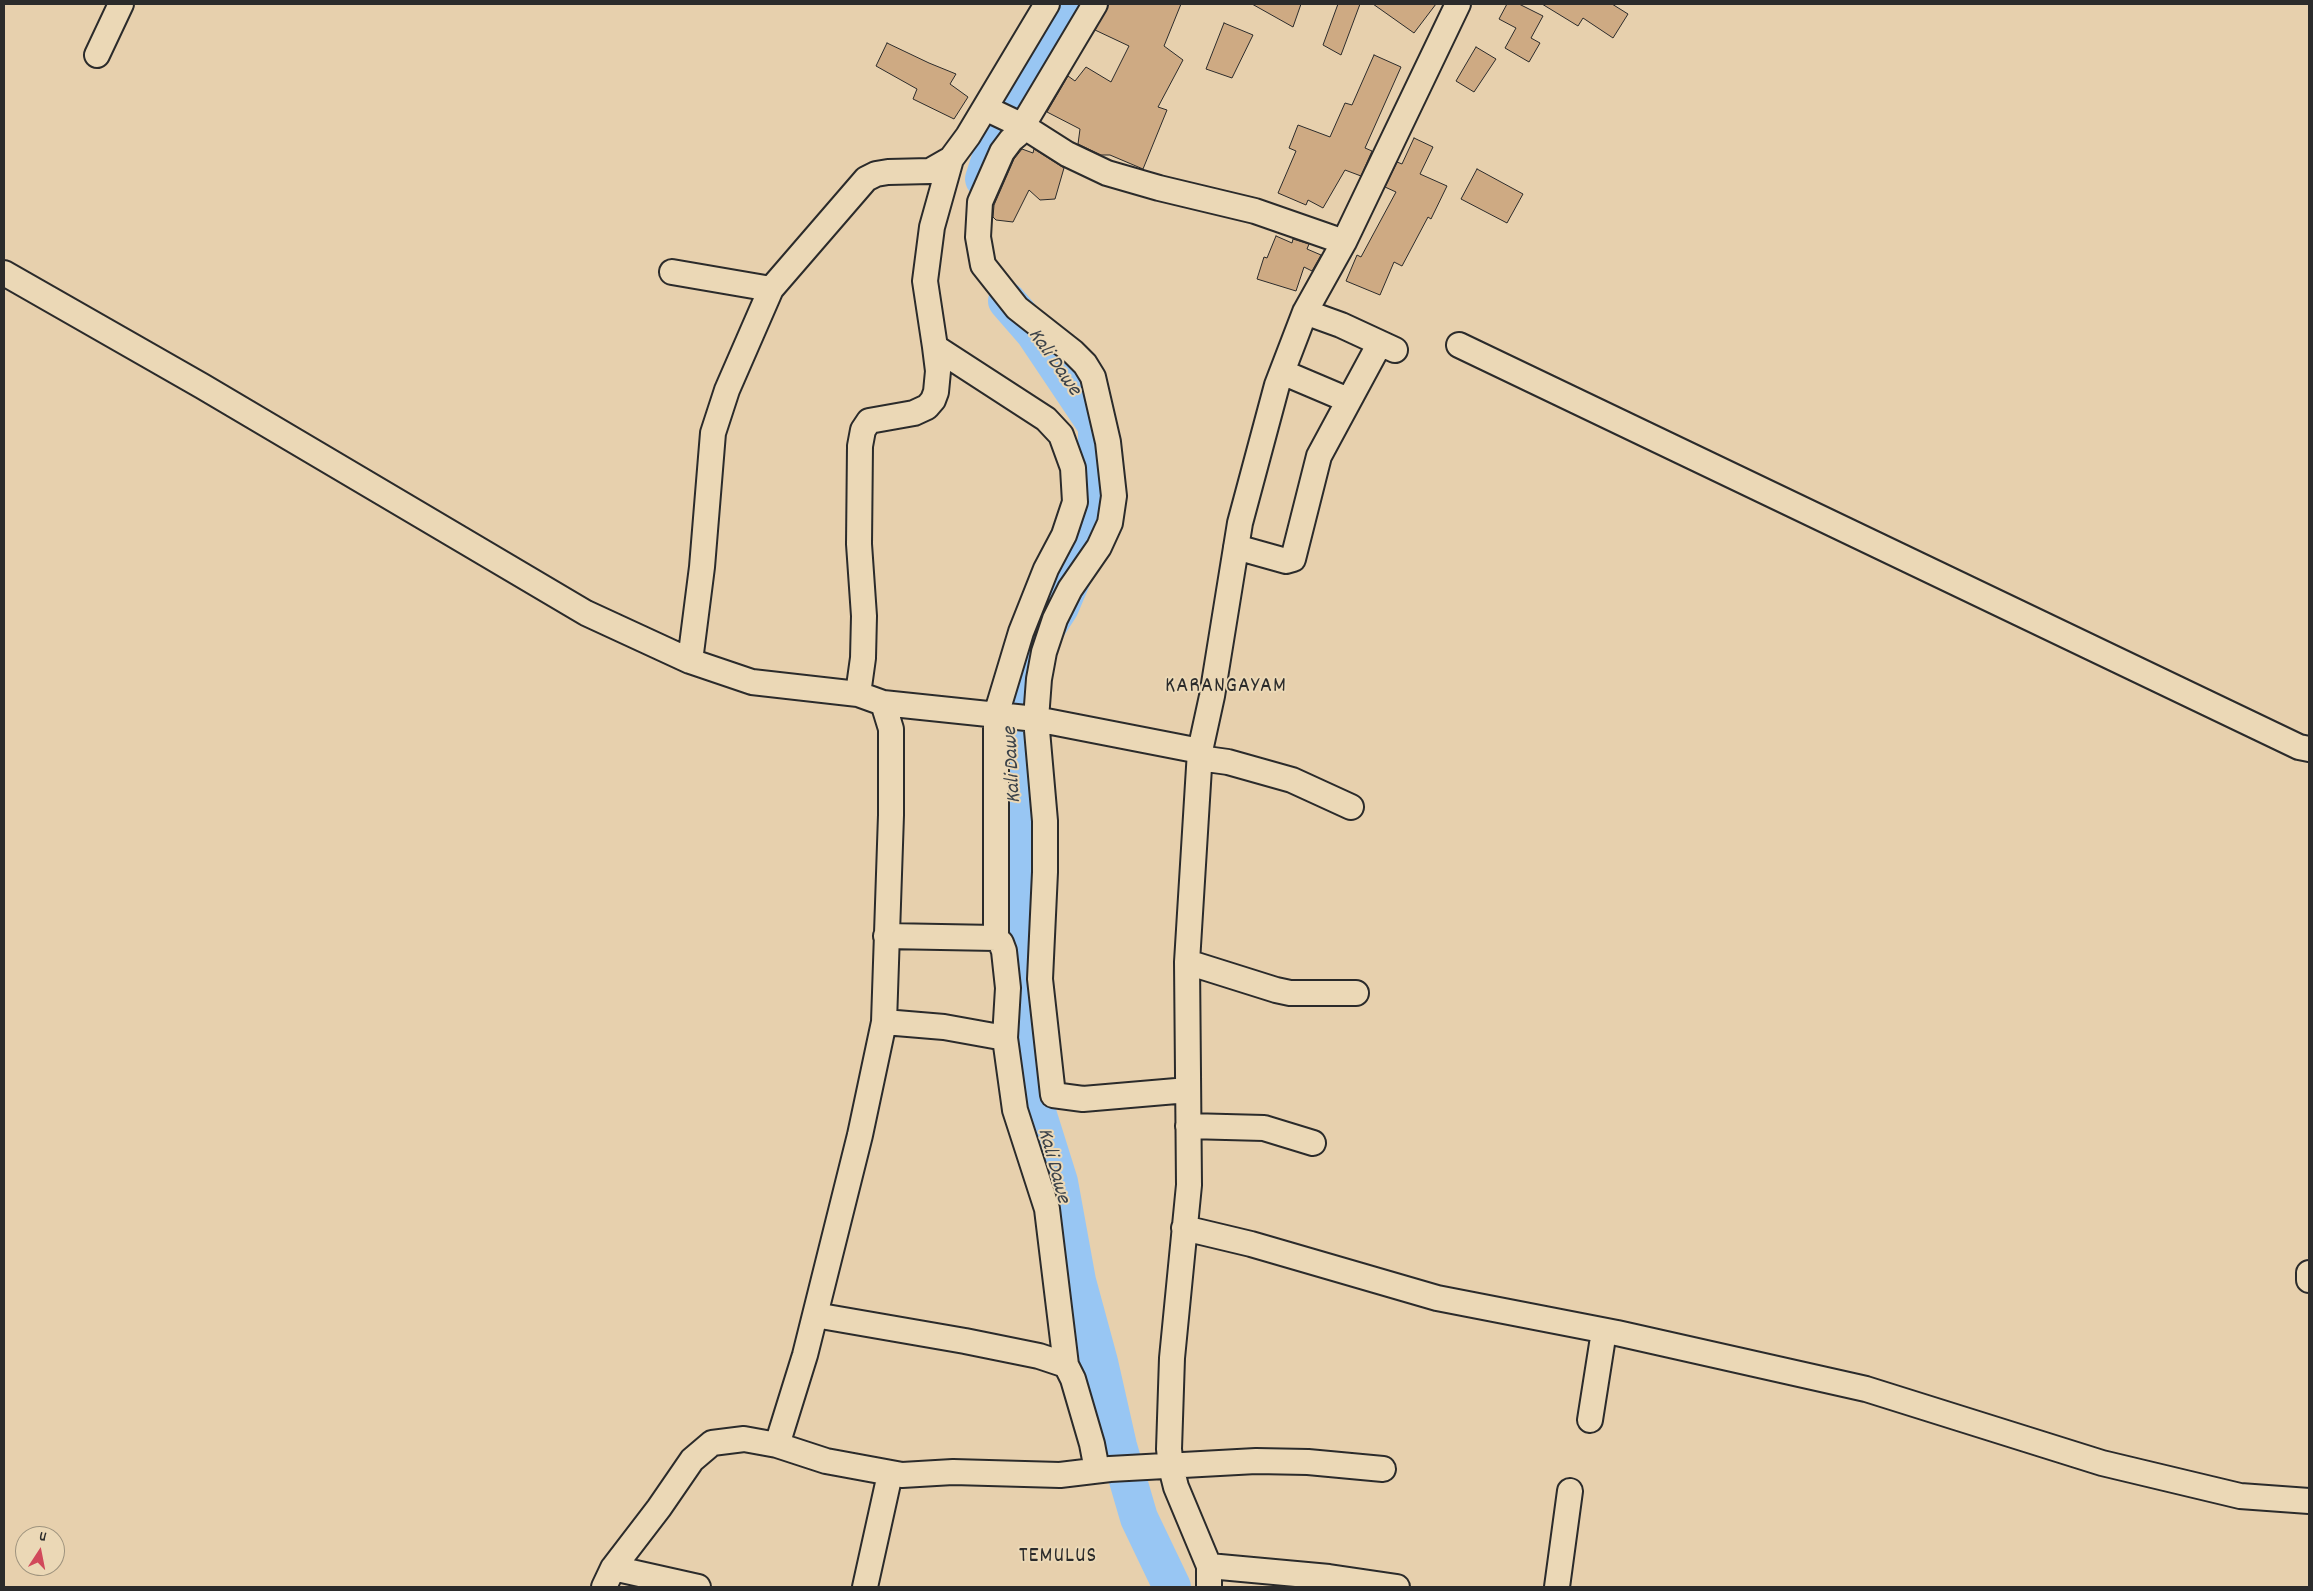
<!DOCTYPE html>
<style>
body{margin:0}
#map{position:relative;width:2313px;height:1591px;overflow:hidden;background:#e7d0ad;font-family:Dekko,sans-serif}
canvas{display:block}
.frame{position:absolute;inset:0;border:5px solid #2b2b2b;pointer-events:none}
.north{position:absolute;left:15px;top:1526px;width:50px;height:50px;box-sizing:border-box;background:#ebd8b6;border:1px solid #9e937e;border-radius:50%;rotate:11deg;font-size:14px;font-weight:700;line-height:20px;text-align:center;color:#2b2b2b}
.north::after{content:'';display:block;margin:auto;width:18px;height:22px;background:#d1495b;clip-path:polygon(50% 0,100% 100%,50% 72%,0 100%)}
</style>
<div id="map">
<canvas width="2313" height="1591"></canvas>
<div class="frame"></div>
<div class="north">U</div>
</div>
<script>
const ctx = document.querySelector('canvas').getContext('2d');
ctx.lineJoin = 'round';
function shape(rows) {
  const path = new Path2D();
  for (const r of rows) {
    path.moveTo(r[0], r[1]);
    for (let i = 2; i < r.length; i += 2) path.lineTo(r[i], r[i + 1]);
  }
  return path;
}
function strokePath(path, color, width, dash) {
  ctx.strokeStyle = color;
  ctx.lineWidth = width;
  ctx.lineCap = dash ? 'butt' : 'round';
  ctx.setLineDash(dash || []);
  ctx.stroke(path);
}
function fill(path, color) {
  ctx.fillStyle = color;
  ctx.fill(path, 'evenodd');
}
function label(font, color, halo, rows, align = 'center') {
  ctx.font = font + ' Dekko,sans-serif';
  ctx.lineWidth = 4;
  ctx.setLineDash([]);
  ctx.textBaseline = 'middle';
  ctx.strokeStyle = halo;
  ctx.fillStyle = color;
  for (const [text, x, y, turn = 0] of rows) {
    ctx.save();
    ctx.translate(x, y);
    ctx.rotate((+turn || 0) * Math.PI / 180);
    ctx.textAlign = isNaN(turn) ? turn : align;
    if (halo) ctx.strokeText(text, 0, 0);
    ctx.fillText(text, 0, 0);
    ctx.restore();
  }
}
const river = shape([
 [984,179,991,157,1014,108,1074,4],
 [1007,301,1034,332,1097,426,1097,481,1092,531,1060,607,1025,661,1010,721,1020,888,1020,1013,1032,1096,1059,1182,1077,1281,1099,1362,1118,1446,1139,1518,1172,1587]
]);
const building = shape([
 [1109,4,1181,4,1164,46,1183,60,1158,107,1167,110,1143,169,1110,155,1101,155,1078,144,1080,129,1047,112,1068,76,1075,81,1086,67,1111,82,1129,46,1095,30,1109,4],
 [1252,4,1301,4,1293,27,1252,4],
 [1338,4,1360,4,1341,55,1323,45,1338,4],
 [1373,4,1436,4,1414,33,1373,4],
 [1507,4,1519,4,1543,16,1531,38,1540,43,1529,62,1505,48,1516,28,1499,19,1507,4],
 [1542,4,1612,4,1628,14,1613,38,1583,18,1578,26,1542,4],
 [1224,23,1253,35,1232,78,1206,69,1224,23],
 [887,43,929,63,956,74,950,84,968,97,954,119,913,99,917,89,876,66,887,43],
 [1476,47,1496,59,1474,92,1456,81,1476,47],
 [1374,55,1401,67,1365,148,1372,151,1361,176,1345,170,1323,208,1308,200,1306,205,1278,193,1296,151,1289,148,1298,125,1330,137,1345,103,1352,105,1374,55],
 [1414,138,1433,147,1420,174,1447,186,1431,219,1428,217,1402,266,1394,262,1380,295,1346,281,1357,255,1361,257,1396,192,1385,187,1397,162,1402,164,1414,138],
 [1022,149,1033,153,1034,149,1064,168,1055,199,1040,200,1029,190,1013,222,996,220,993,217,994,205,1014,159,1022,149],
 [1477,169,1523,194,1507,223,1461,199,1477,169],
 [1276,236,1292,243,1293,239,1309,244,1307,249,1321,255,1312,271,1304,267,1296,291,1257,279,1264,257,1267,258,1276,236]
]);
const minor = shape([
 [1095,4,1017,135,1011,140,1002,152,980,202,978,237,983,265,1017,308,1073,352,1085,364,1093,377,1108,442,1114,496,1110,523,1099,547,1070,589,1055,619,1044,652,1039,679,1036,719,1045,821,1045,872,1040,979,1053,1095,1083,1099,1188,1090],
 [97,55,121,4],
 [985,108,1023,126,1067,154,1107,173,1159,188,1255,211,1344,242],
 [672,272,771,289],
 [4,273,202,386,586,613,690,661,752,682,858,694,883,703,891,729,891,815,884,1022,860,1135,805,1355,777,1445],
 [1305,312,1341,325,1395,350],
 [1459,345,2299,747,2309,749],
 [935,347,1046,419,1061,435,1073,468,1075,502,1064,535,1046,569,1021,632,996,715,996,938],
 [1282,372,1348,400],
 [1236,547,1286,561,1293,559,1319,456,1380,343],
 [690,661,702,567,713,433,727,390,771,289,866,179,876,174,888,172,930,171,951,159,968,136,1047,4],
 [858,694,863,658,864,616,859,544,860,446,863,430,869,421,914,413,927,407,933,400,936,392,938,371,935,347,925,281,932,227,951,159],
 [883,703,1036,719,1200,751],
 [1199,758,1228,762,1292,780,1351,807],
 [886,936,996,938,1001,943,1004,951,1008,988,1005,1038],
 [1187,962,1276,990,1290,993,1356,993],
 [884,1022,944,1027,1005,1038,1015,1110,1047,1209,1066,1365],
 [1188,1126,1264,1128,1313,1143],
 [1184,1228,1251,1244,1437,1298,1617,1333,1866,1389,2102,1463,2240,1496,2309,1501],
 [2309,1273,2309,1280],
 [815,1315,965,1341,1039,1356,1066,1365,1073,1379,1092,1444,1097,1470],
 [1590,1420,1604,1331],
 [1209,1566,1329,1577,1397,1587],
 [613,1568,698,1587],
 [604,1587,613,1568,659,1508,692,1460,712,1443,744,1439,777,1445,826,1461,902,1475,953,1472,1060,1475,1110,1469,1256,1461,1308,1462,1383,1469],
 [865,1587,890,1474],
 [1209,1587,1209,1566,1176,1487,1171,1467,1169,1449,1172,1358,1189,1185,1187,962,1200,751,1212,696,1240,523,1277,385,1305,312,1344,242,1458,4],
 [1557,1587,1570,1491]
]);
const waterNames = [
 ["Kali Dawe",1053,363,55],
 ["Kali Dawe",1014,765,-93],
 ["Kali Dawe",1052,1166,75]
];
const quarterNames = [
 ["KARANGAYAM",1226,688],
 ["TEMULUS",1058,1558]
];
strokePath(river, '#98c6f3', 38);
fill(building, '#ceaa83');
strokePath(building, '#2b2b2b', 1);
strokePath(minor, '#2b2b2b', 28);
strokePath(minor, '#ebd8b6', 24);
label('italic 21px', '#3b4249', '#ebd8b6', waterNames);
ctx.letterSpacing = '1px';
label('22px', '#2b2b2b', '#ebd8b6', quarterNames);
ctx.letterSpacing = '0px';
</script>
